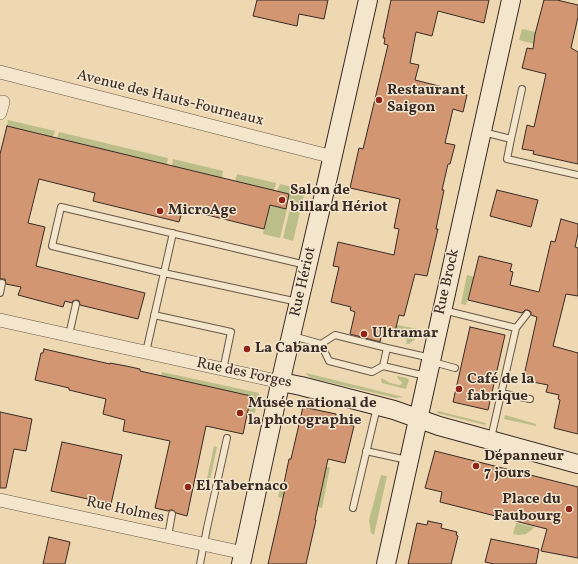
<!DOCTYPE html>
<meta charset="utf-8">
<style>
body{margin:0}
canvas{display:block;background:#eed8b2}
</style>
<canvas width="578" height="564"></canvas>
<script>
const ctx = document.querySelector('canvas').getContext('2d');
ctx.lineJoin = 'round';
function fill(path, color) {
  ctx.fillStyle = color;
  ctx.fill(path, 'evenodd');
}
function shape(rows) {
  const path = new Path2D();
  for (const r of rows) {
    path.moveTo(r[0], r[1]);
    for (let i = 2; i < r.length; i += 2) path.lineTo(r[i], r[i + 1]);
  }
  return path;
}
function strokePath(path, color, width, dash) {
  ctx.strokeStyle = color;
  ctx.lineWidth = width;
  ctx.lineCap = dash ? 'butt' : 'round';
  ctx.setLineDash(dash || []);
  ctx.stroke(path);
}
function label(font, color, halo, rows, align = 'center') {
  ctx.font = font + ' Vollkorn,serif';
  ctx.lineWidth = 3;
  ctx.setLineDash([]);
  ctx.textBaseline = 'middle';
  ctx.strokeStyle = halo;
  ctx.fillStyle = color;
  for (const [text, x, y, turn = 0] of rows) {
    ctx.save();
    ctx.translate(x, y);
    ctx.rotate((+turn || 0) * Math.PI / 180);
    ctx.textAlign = isNaN(turn) ? turn : align;
    if (halo) ctx.strokeText(text, 0, 0);
    ctx.fillText(text, 0, 0);
    ctx.restore();
  }
}
const green = shape([
 [522,29,536,32,534,44,519,40],
 [8,120,55,131,53,137,7,126],
 [59,132,168,158,167,165,57,138],
 [173,159,223,171,222,178,172,166],
 [237,174,276,183,274,191,235,181],
 [280,184,305,190,302,204,288,200,289,194,277,191],
 [270,205,287,209,280,238,263,234],
 [291,205,301,208,293,241,283,238],
 [467,275,474,277,466,305,461,304],
 [387,323,418,329,415,339,409,344,406,344,407,339,394,336,396,327],
 [162,372,259,393,255,413,248,411,251,396,161,376],
 [306,374,306,373,403,397,396,398,311,378],
 [397,376,407,378,409,380,406,389,382,383,381,381,382,378,390,383,399,385,402,384,402,382,398,379],
 [438,411,486,423,485,425,437,413],
 [505,415,536,424,536,426,504,419],
 [214,446,217,447,209,484,206,483],
 [326,467,330,467,322,508,278,497,280,488,320,496],
 [381,475,387,476,374,535,371,533,369,520],
 [516,523,535,527,526,534,518,535,513,534]
]);
const building = shape([
 [257,0,328,0,324,19,299,14,297,26,253,16,257,0],
 [391,0,489,0,484,23,438,11,432,36,416,32,410,63,419,65,415,80,463,92,463,94,467,95,463,112,453,109,445,143,455,145,450,164,448,164,442,190,444,190,436,229,438,229,427,276,415,274,404,316,399,315,394,336,382,333,380,342,350,334,355,312,350,310,351,307,331,302,339,267,333,266,338,242,394,255,399,229,394,228,400,199,350,188,359,148,363,149,388,45,384,44,385,38,383,38,391,0],
 [544,0,557,0,578,5,578,17,571,48,578,52,578,164,533,154,534,151,522,149,527,125,534,127,546,74,522,68,527,48,533,49,535,34,544,0],
 [7,126,289,194,286,209,270,205,264,229,183,209,179,222,93,201,95,193,39,179,28,223,45,227,36,266,145,293,138,319,80,305,79,301,77,300,73,301,72,303,65,301,63,307,18,295,21,287,6,284,5,279,0,279,0,154,7,126],
 [497,190,538,200,531,227,490,216,497,190],
 [561,219,578,224,578,234,575,247,578,248,578,296,566,294,553,346,578,353,578,434,554,428,560,400,558,399,559,395,546,392,548,385,523,380,537,317,531,315,531,312,528,310,525,310,522,313,468,300,479,256,512,264,510,271,513,272,510,285,539,292,551,241,555,242,561,219],
 [470,327,505,335,488,410,453,402,470,327],
 [44,349,110,364,110,363,126,366,140,369,140,371,251,396,243,434,206,426,187,516,176,513,173,510,170,510,168,511,155,508,170,441,123,431,125,420,103,414,106,399,69,390,69,388,35,380,41,353,43,353,44,349],
 [303,407,336,414,335,421,354,426,345,463,328,459,315,520,316,520,306,564,268,564,285,489,283,488,289,459,291,459,303,407],
 [0,412,32,419,26,451,14,449,6,488,0,488,0,412],
 [62,442,122,455,111,504,51,491,62,442],
 [435,451,578,487,578,558,541,551,547,529,440,502,442,492,425,488,435,451],
 [428,521,442,524,441,528,457,532,456,535,458,536,451,564,408,564,417,523,427,525,428,521],
 [49,537,70,542,65,564,43,564,49,537],
 [491,539,539,549,536,564,494,564,485,562,491,539]
]);
const lane = shape([
 [483,132,511,139,507,159,578,175],
 [511,139,522,89],
 [0,293,2,283],
 [298,302,164,273,52,246,61,207,306,265],
 [443,310,516,328,491,438],
 [154,315,231,332,223,370],
 [516,328,527,314],
 [69,335,76,304],
 [293,336,321,344,329,361,372,372,383,366,426,376],
 [321,344,335,335,387,348,383,366],
 [387,348,431,358],
 [146,352,173,233],
 [433,362,455,368],
 [501,393,530,399],
 [366,451,407,460],
 [353,508,377,407],
 [168,536,172,514],
 [200,564,207,528,227,438]
]);
const street = shape([
 [0,72,333,157],
 [0,113,3,102],
 [0,320,281,382],
 [0,500,244,553]
]);
const secondary = shape([
 [281,382,301,386,394,410,439,426,578,464],
 [241,564,284,366,328,177,368,0],
 [386,564,511,0]
]);
const markers = [
 [379,100,4,"#8f2418"],
 [282,200,4,"#8f2418"],
 [160,211,4,"#8f2418"],
 [364,334,4,"#8f2418"],
 [247,349,4,"#8f2418"],
 [459,389,4,"#8f2418"],
 [240,413,4,"#8f2418"],
 [476,466,4,"#8f2418"],
 [188,487,4,"#8f2418"],
 [569,509,4,"#8f2418"]
];
const poiNames = [
 ["Restaurant",387,91],
 ["Saigon",387,108],
 ["Salon de",290,191],
 ["billard Hériot",290,208],
 ["MicroAge",168,211],
 ["Ultramar",372,334],
 ["La Cabane",255,349],
 ["Café de la",467,380],
 ["fabrique",467,397],
 ["Musée national de",248,404],
 ["la photographie",248,421],
 ["Dépanneur",484,457],
 ["7 jours",484,474],
 ["El Tabernaco",196,487],
 ["Place du",561,500,"right"],
 ["Faubourg",561,517,"right"]
];
const streetNames = [
 ["Avenue des Hauts-Fourneaux",170,99,14],
 ["Rue Hériot",304,282,-77],
 ["Rue Brock",448,282,-77],
 ["Rue des Forges",244,374,12],
 ["Rue Holmes",125,511,12]
];
fill(green, '#bcbe89');
fill(building, '#d29772');
strokePath(building, '#382a25', 1);
strokePath(lane, '#665648', 8);
strokePath(street, '#665648', 14);
strokePath(secondary, '#382a25', 20);
strokePath(lane, '#f4e6cd', 6);
strokePath(street, '#f4e6cd', 13);
strokePath(secondary, '#f4e6cd', 18);
for (const [x, y, r, color] of markers) {
  const dot = new Path2D();
  dot.arc(x, y, r, 0, 2 * Math.PI);
  ctx.fillStyle = color;
  ctx.fill(dot);
  strokePath(dot, '#f4e6cd', 1.5);
}
label('bold 15px', '#382a25', '#f4e6cd', poiNames, 'left');
label('15px', '#382a25', '#f4e6cd', streetNames);
</script>
